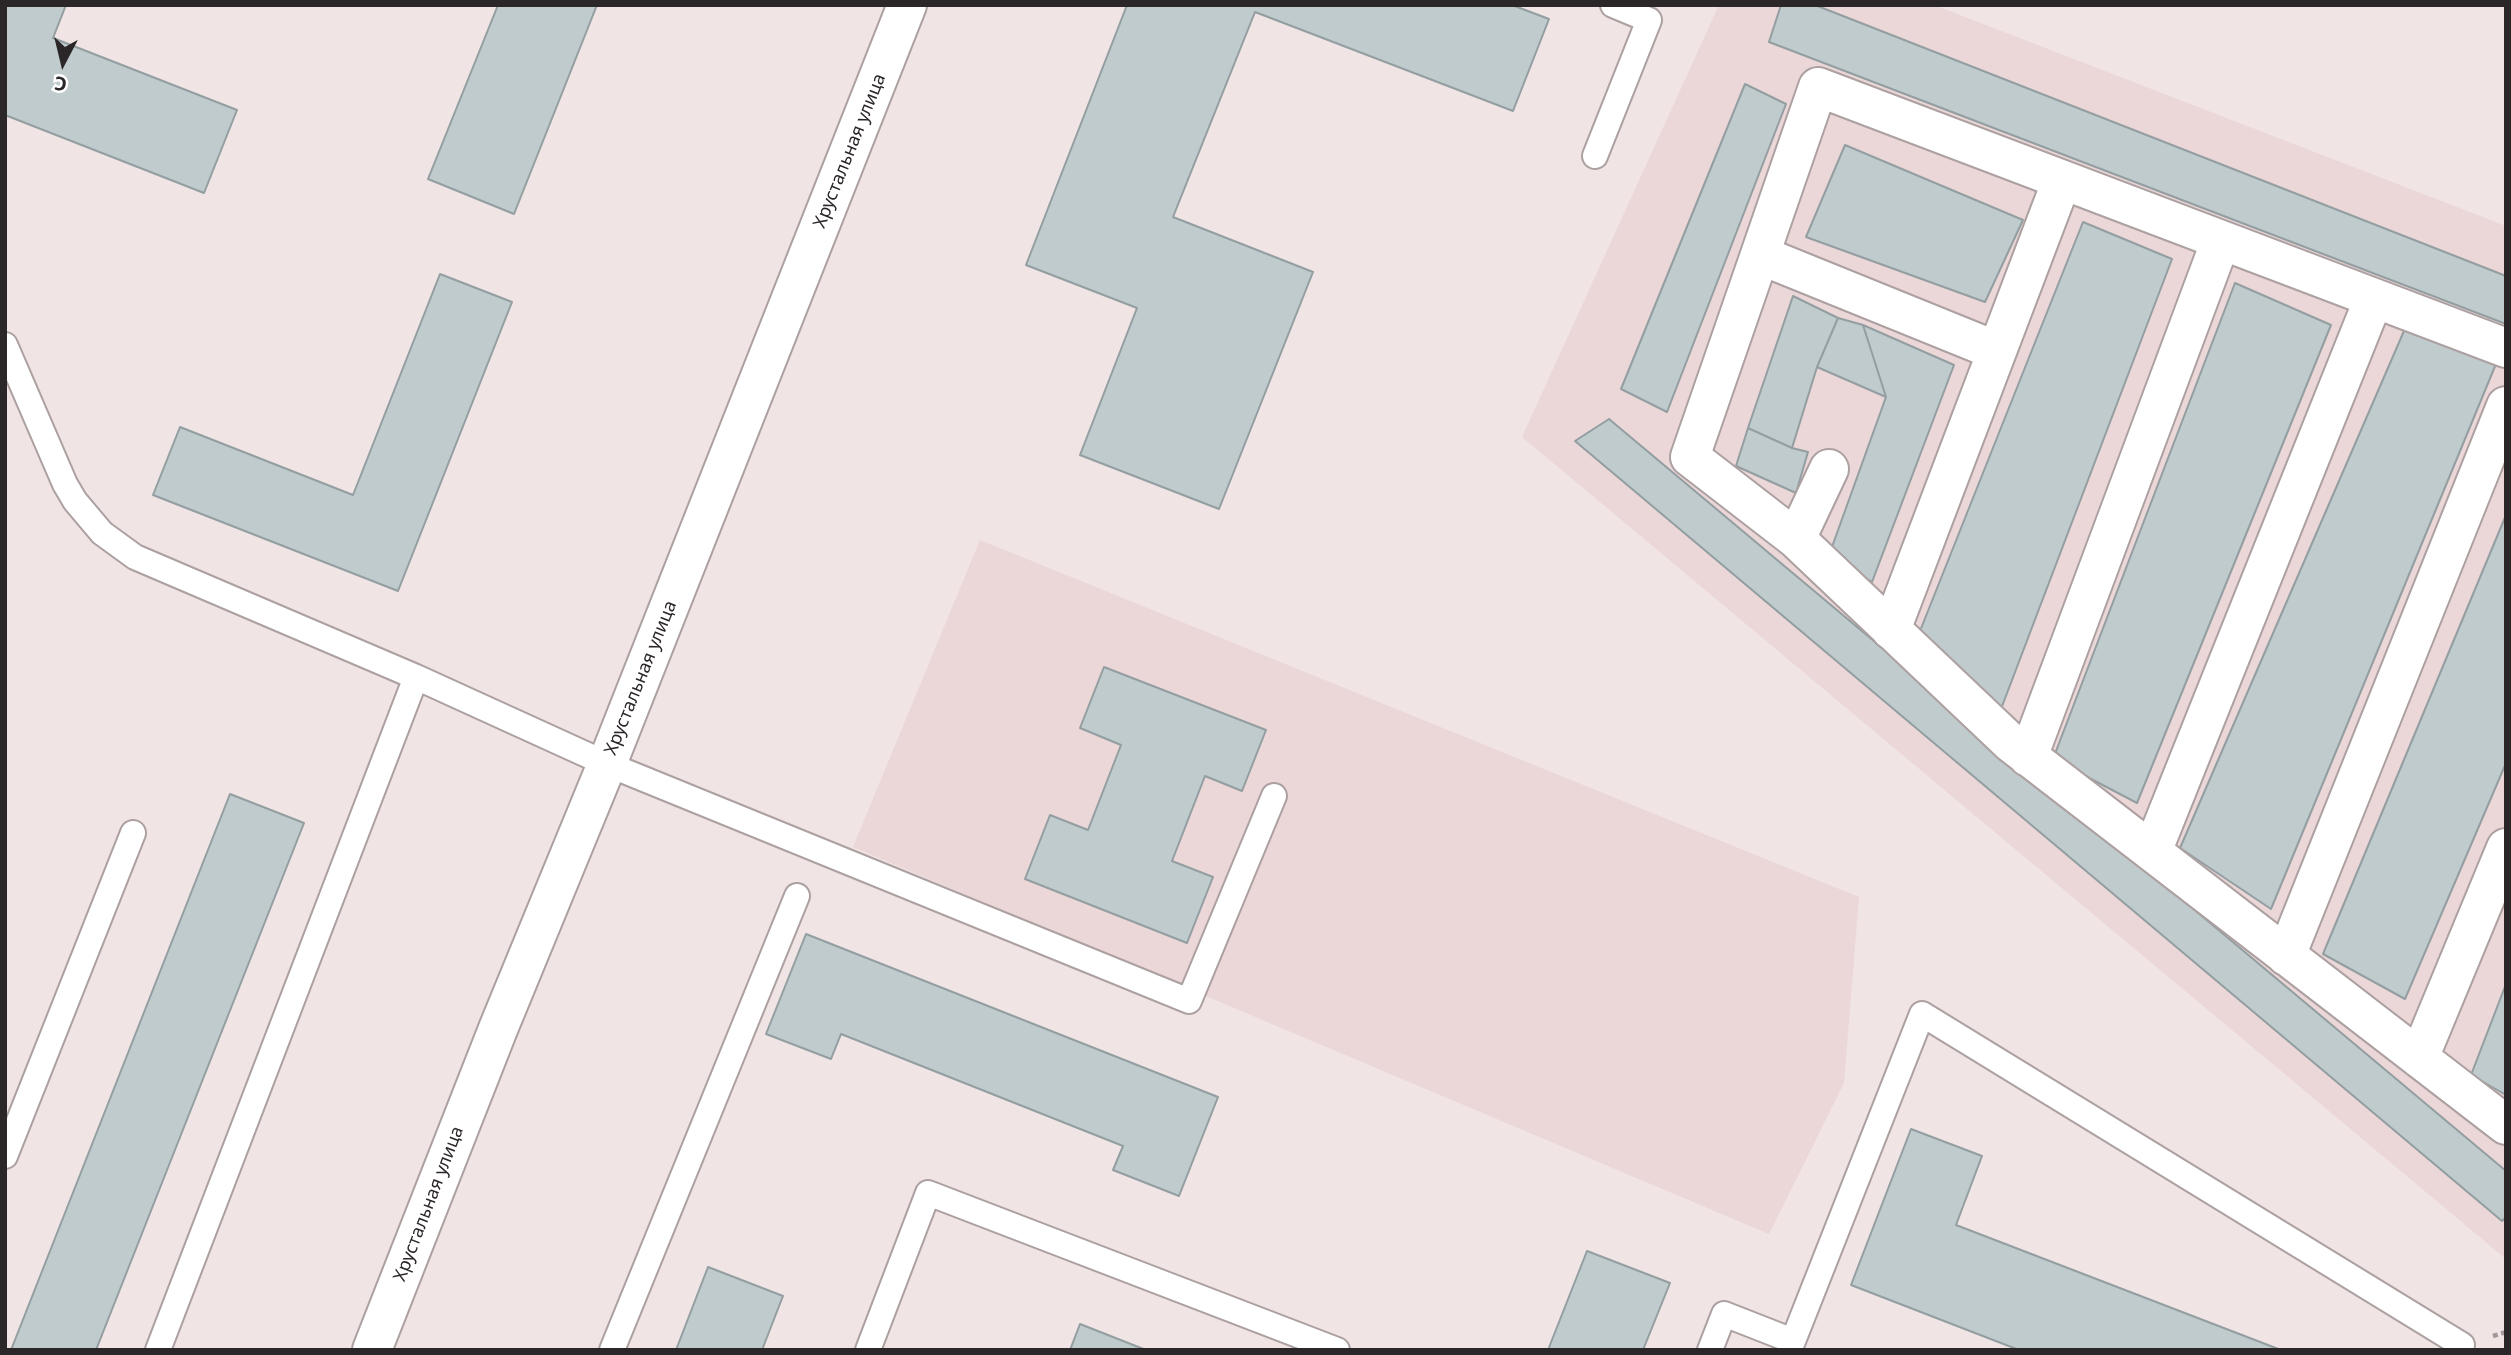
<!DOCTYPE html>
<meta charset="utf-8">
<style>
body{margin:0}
#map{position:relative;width:2511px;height:1355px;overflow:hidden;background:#f0e4e5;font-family:"Noto Sans",sans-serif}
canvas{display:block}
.frame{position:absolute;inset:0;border:7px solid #2b2627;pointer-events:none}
.north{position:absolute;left:28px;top:28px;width:70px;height:70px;-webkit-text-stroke:5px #fff;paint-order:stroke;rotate:187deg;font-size:19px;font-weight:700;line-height:28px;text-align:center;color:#2b2627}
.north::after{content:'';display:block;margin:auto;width:24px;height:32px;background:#2b2627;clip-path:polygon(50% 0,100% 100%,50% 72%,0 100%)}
</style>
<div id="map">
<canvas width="2511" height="1355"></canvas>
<div class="frame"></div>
<div class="north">С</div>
</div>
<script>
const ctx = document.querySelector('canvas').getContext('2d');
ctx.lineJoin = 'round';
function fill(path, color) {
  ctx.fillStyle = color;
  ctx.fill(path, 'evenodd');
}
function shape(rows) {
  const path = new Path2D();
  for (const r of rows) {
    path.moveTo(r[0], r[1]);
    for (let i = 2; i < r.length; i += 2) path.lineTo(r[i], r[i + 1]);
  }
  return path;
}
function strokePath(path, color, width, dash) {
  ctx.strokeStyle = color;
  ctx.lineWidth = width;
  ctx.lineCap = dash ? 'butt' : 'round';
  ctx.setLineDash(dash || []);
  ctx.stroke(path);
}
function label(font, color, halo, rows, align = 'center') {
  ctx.font = font + ' "Noto Sans",sans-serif';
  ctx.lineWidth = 7;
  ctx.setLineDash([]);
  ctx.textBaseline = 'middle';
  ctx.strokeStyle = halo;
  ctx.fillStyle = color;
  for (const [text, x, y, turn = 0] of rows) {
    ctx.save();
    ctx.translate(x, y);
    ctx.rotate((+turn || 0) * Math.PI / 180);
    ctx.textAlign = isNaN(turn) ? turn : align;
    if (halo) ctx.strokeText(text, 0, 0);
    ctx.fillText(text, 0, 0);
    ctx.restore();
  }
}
const built = shape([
 [1719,5,1934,5,2506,226,2506,1259,1522,437],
 [980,540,1859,897,1844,1083,1769,1234,853,847]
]);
const building = shape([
 [5,5,66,5,53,38,237,110,204,193,5,115,5,5],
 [498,5,597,5,514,214,428,179,498,5],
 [1127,5,1512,5,1549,19,1513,111,1255,12,1173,217,1313,272,1219,509,1080,455,1137,308,1026,265,1127,5],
 [1781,5,1815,5,2506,276,2506,324,1769,42,1781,5],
 [1745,84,1786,104,1667,412,1621,389,1745,84],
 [1845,145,2023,220,1985,302,1806,237,1845,145],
 [2083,222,2172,259,2001,709,1918,636,2083,222],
 [440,274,512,302,398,591,153,495,180,427,353,495,440,274],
 [2235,283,2331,325,2137,803,2053,759,2235,283],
 [1793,296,1838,318,1817,367,1792,448,1748,428,1793,296],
 [1838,318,1863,325,1886,397,1817,367,1838,318],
 [2407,324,2498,359,2271,909,2180,848,2407,324],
 [1863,325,1954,365,1872,582,1828,558,1886,397,1863,325],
 [1609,419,2506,1171,2506,1217,2502,1221,1575,441,1609,419],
 [1748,428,1792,448,1808,452,1796,493,1736,466,1748,428],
 [2506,515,2506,763,2405,999,2323,954,2506,515],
 [1104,667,1266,730,1242,791,1205,776,1172,861,1213,877,1187,943,1025,879,1050,815,1088,830,1121,745,1080,728,1104,667],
 [230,794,304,823,96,1350,11,1350,230,794],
 [806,934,1218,1097,1179,1196,1113,1170,1123,1146,841,1034,831,1059,766,1034,806,934],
 [2506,984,2506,1095,2471,1075,2506,984],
 [1911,1129,1982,1156,1956,1225,2281,1350,2019,1350,1851,1285,1911,1129],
 [1587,1251,1670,1283,1643,1350,1548,1350,1587,1251],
 [708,1267,783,1296,762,1350,676,1350,708,1267],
 [1080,1324,1146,1350,1070,1350,1080,1324]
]);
const path = shape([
 [2493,1336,2506,1332]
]);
const service = shape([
 [1595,156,1649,20,1613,5],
 [5,345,65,484,75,501,102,533,135,557,416,677,607,764,1189,1001,1274,796],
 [5,1156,133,833],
 [1793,1341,1922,1014,2462,1345,2460,1350],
 [158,1350,416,677],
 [612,1350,797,896],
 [868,1350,928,1193,1337,1350],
 [1710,1350,1724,1314,1793,1341,1789,1350]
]);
const minor = shape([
 [1760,255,1997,351],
 [1829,469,1796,539,1690,457,1818,87,2506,348],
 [1796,539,2011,743,2506,1125],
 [1891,630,2062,180],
 [2028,757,2221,240],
 [2152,852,2374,298],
 [2286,956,2506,406],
 [2419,1058,2506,848]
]);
const tertiary = shape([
 [372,1350,498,1029,607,764,907,5]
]);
const streetNames = [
 ["Хрустальная улица",850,151,-68],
 ["Хрустальная улица",641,678,-68],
 ["Хрустальная улица",429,1204,-69]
];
fill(built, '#ebd6d8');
fill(building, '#c0cbce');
strokePath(building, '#939ea1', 2);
strokePath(service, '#aca0a1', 28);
strokePath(minor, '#aca0a1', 42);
strokePath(tertiary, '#aca0a1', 42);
strokePath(path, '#a2999a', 4.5, [5, 3.5]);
strokePath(service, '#fff', 24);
strokePath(minor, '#fff', 38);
strokePath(tertiary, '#fff', 38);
label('18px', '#2b2627', '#fff', streetNames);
</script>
